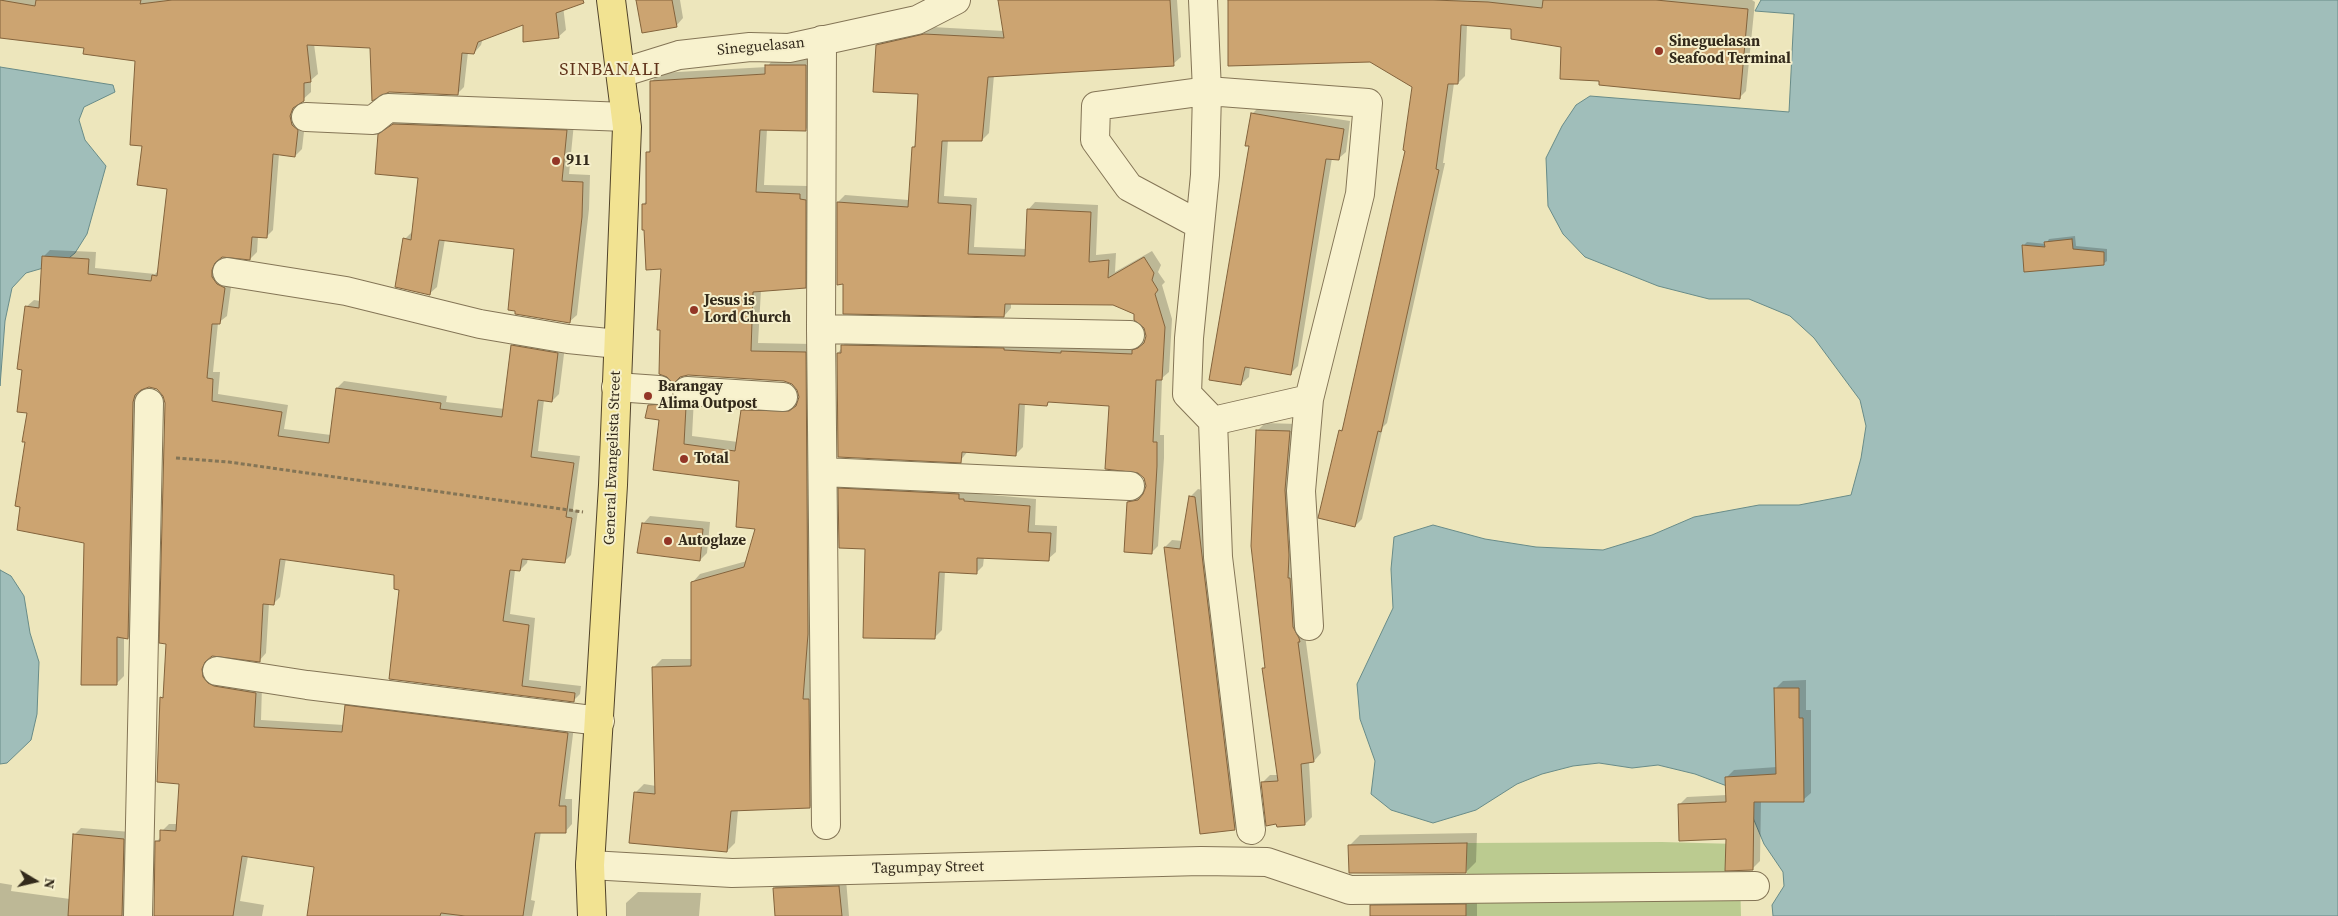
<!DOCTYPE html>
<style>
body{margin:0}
#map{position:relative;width:2338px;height:916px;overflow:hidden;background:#ede6bc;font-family:"Source Serif 4",serif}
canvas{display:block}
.north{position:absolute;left:10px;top:856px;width:50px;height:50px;-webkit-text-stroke:4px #f5efcb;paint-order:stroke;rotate:99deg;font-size:14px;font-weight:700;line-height:20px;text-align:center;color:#332a1b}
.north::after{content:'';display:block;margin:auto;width:18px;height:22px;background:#332a1b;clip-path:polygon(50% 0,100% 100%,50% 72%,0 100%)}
</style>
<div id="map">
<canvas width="2338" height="916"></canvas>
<div class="north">N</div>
</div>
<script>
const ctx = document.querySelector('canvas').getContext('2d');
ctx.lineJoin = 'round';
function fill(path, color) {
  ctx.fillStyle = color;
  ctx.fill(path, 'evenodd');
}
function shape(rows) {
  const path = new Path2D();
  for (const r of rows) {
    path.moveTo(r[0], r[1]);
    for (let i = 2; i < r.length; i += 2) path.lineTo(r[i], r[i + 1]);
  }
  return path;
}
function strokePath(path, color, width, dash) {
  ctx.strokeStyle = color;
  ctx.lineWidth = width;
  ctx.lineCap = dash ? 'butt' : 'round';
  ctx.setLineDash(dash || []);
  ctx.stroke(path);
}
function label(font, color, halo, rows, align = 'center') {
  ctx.font = font + ' "Source Serif 4",serif';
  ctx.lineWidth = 4;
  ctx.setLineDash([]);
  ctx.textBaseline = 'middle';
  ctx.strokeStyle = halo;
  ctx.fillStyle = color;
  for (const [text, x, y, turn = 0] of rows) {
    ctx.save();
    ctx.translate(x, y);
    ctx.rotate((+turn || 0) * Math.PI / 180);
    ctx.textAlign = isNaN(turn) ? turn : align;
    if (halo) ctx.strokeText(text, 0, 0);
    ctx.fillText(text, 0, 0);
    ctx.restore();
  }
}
const green = shape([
 [1662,842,1737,844,1726,858,1725,876,1740,876,1741,916,1466,916,1467,843]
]);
const water = shape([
 [1761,0,2338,0,2338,916,1773,916,1772,905,1784,886,1783,872,1764,844,1751,813,1735,789,1695,774,1658,765,1632,768,1599,763,1573,766,1542,774,1517,784,1476,810,1433,823,1391,810,1371,794,1375,761,1360,719,1357,684,1393,608,1391,569,1394,537,1433,525,1485,539,1536,547,1603,550,1652,535,1694,517,1759,505,1799,505,1851,495,1861,458,1866,426,1860,400,1814,338,1790,316,1749,299,1709,299,1658,286,1585,257,1563,234,1548,206,1546,158,1562,126,1576,105,1590,96,1789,112,1794,14,1755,11,1761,0],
 [0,67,113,85,115,92,84,107,79,120,85,140,106,166,87,234,75,253,64,262,26,273,12,288,5,321,0,386,0,67],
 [0,570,11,576,24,596,30,633,39,662,37,714,31,740,7,763,0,764,0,570]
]);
const shadow = shape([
 [0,0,566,0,563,6,566,30,558,37,524,23,483,38,481,45,474,53,468,52,464,87,457,94,371,47,314,44,318,74,311,80,311,92,299,103,297,108,305,123,302,149,295,156,279,154,273,230,266,237,258,236,257,252,250,259,220,257,218,261,219,270,232,280,227,316,218,323,213,372,220,372,218,394,288,405,284,429,331,435,337,388,344,381,447,396,446,402,505,409,512,346,519,339,565,346,559,394,552,401,544,400,538,451,580,456,573,510,578,511,571,555,564,562,528,558,527,563,520,570,515,570,510,614,535,618,529,680,581,686,580,694,573,701,391,678,400,589,395,574,286,558,280,597,273,604,269,603,266,653,259,661,211,655,208,661,262,686,261,720,344,725,347,706,354,699,574,726,565,799,572,799,572,824,565,832,541,831,531,900,535,901,532,916,308,916,315,866,248,856,240,901,264,905,262,916,155,916,156,842,161,837,162,831,169,824,177,824,180,782,161,698,165,695,168,643,166,403,164,394,157,388,150,386,142,388,140,394,135,631,128,638,124,637,124,676,117,683,85,542,27,441,28,412,23,369,26,307,34,300,40,301,43,257,50,250,96,252,95,268,155,274,159,270,168,188,144,144,136,60,85,47,0,36],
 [637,0,680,0,683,18,676,26],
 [1000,0,1177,0,1181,57,1173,64,994,75,989,133,982,140,948,140,944,196,977,198,974,247,1027,249,1028,210,1035,202,1098,205,1096,255,1116,253,1115,272,1152,251,1161,265,1158,272,1165,282,1162,285,1172,319,1169,372,1162,378,1160,435,1164,435,1164,458,1158,546,1151,553,1128,502,1136,495,1145,493,1147,486,1145,478,1110,405,1050,401,1047,404,1025,403,1023,447,1016,454,968,451,960,461,838,353,849,338,1137,347,1145,340,1147,335,1144,326,1136,314,1113,304,1011,302,1011,308,1004,316,844,283,838,202,845,195,909,200,913,147,916,144,920,93,877,46,884,38,932,27,1004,31],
 [1229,0,1752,0,1755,2,1746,91,1739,98,1600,80,1563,46,1512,27,1467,24,1465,76,1458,83,1454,83,1443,163,1445,163,1387,423,1383,427,1362,519,1355,526,1340,431,1345,426,1406,150,1413,87,1370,61],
 [775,57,814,58,814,121,805,130,767,129,764,185,808,186,813,278,805,286,761,290,758,343,813,344,818,799,810,807,738,810,735,843,727,851,635,793,644,784,656,786,654,667,662,659,692,659,692,583,700,574,747,561,756,528,740,480,654,469,660,419,649,406,658,397,694,398,692,436,738,442,742,411,751,402,798,403,800,398,798,389,793,383,784,380,688,374,662,268,643,204,647,201,647,153,652,148,651,82,660,73,767,67],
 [1259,107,1350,121,1346,152,1338,159,1332,158,1298,366,1290,374,1250,367,1249,377,1241,384,1252,114],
 [402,117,574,123,569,174,590,175,589,209,577,315,569,322,516,248,445,239,437,287,429,294,405,239,413,231,420,177,379,134],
 [2075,236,2076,246,2107,249,2107,261,2103,264,2024,245,2027,242,2046,244,2049,239],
 [1265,423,1297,424,1305,635,1321,753,1314,761,1309,762,1312,817,1305,824,1262,783,1270,775,1278,775,1264,669,1266,666,1258,430],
 [847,482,1036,499,1035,525,1057,526,1056,552,1048,559,984,557,983,566,976,573,945,571,942,630,935,637,867,548,839,489],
 [1198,489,1202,490,1242,821,1235,829,1165,547,1172,540,1183,541,1190,497],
 [650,516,710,522,707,553,700,560,643,524],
 [1806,680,1806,710,1811,710,1811,793,1803,800,1761,801,1760,861,1752,869,1727,838,1679,805,1687,797,1727,795,1726,778,1734,770,1777,767,1775,689,1783,681],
 [81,828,131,832,131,916,0,916,0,883,12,885,11,891,70,899,74,835],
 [1477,833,1476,862,1466,872,1350,845,1360,835],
 [846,879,849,916,776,916,774,888,782,881],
 [638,892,701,893,699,916,626,916,626,903],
 [1477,894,1477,916,1372,916,1372,906,1383,895]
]);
const building = shape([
 [0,0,35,6,36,0,141,0,140,4,172,0,583,0,584,3,556,13,559,38,523,42,523,25,478,42,474,54,462,53,458,95,389,92,372,101,370,48,307,45,311,82,304,83,304,101,293,108,290,116,292,125,298,130,295,157,273,154,267,238,252,237,250,260,222,257,215,263,212,270,212,277,217,284,225,288,220,324,212,324,207,378,213,379,212,401,282,412,278,436,329,443,336,388,441,403,440,409,502,417,511,345,558,353,552,402,538,400,531,457,574,463,566,517,572,518,565,563,522,559,520,571,510,570,503,621,529,625,522,686,575,693,574,702,389,679,399,590,394,589,394,575,280,559,274,605,263,604,260,662,212,656,205,662,202,669,203,677,208,683,214,686,256,693,254,727,342,732,345,705,568,733,559,806,566,806,566,833,535,833,523,916,465,916,441,913,440,916,307,916,314,867,242,856,233,916,154,916,155,841,160,841,160,830,176,831,179,784,157,782,160,697,163,698,166,644,159,643,165,403,163,396,157,389,149,387,141,390,135,395,133,402,128,639,117,637,117,685,81,685,84,543,17,530,20,507,15,506,25,442,22,442,27,413,17,412,22,370,17,369,25,306,39,308,42,256,89,259,88,274,151,281,152,275,157,276,167,189,137,185,142,146,130,145,135,61,83,54,84,48,0,38,0,0],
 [636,0,672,0,677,27,642,33,636,0],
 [998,0,1170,0,1174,66,988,77,982,141,942,141,938,203,971,205,968,254,1025,256,1027,209,1091,212,1089,262,1109,260,1108,278,1144,257,1154,273,1152,280,1158,290,1155,294,1165,327,1162,380,1156,380,1153,442,1157,442,1157,466,1152,554,1124,552,1127,502,1138,500,1143,494,1146,486,1144,478,1138,473,1105,469,1109,406,1048,402,1047,406,1019,404,1016,456,962,452,961,463,838,457,837,353,841,353,841,345,1004,348,1004,350,1061,353,1061,351,1132,354,1132,350,1138,348,1144,343,1146,336,1144,328,1134,320,1134,314,1113,305,1005,304,1004,317,843,314,843,284,837,285,837,202,908,207,912,147,915,147,918,94,873,92,876,45,924,34,1004,38,998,0],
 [1228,0,1433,0,1488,2,1542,8,1543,0,1656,0,1748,9,1740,99,1599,85,1599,81,1560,79,1561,47,1511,39,1511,29,1461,25,1458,84,1448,84,1436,169,1439,170,1381,432,1378,431,1355,527,1318,518,1339,430,1342,431,1405,151,1403,150,1412,87,1370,62,1228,66,1228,0],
 [765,65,806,65,806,131,760,130,756,192,800,194,800,199,806,200,806,288,753,292,751,351,806,352,808,634,803,699,809,699,810,808,731,811,727,852,629,843,634,792,655,794,652,667,691,666,691,582,744,567,755,529,736,527,739,481,653,470,659,420,645,418,648,405,665,404,673,397,678,404,686,407,684,444,735,451,741,410,789,411,796,406,799,397,797,390,792,384,784,381,688,375,680,377,673,384,667,377,659,374,660,330,657,330,661,269,646,270,644,230,642,230,642,204,646,204,646,152,650,152,650,81,765,74,765,65],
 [1251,113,1344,129,1339,160,1326,159,1291,375,1245,367,1241,385,1209,380,1249,146,1245,146,1251,113],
 [393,124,567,130,562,181,583,182,582,217,570,323,515,314,515,311,508,310,514,249,439,240,430,295,395,287,403,238,411,240,418,178,375,174,378,134,393,124],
 [2072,239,2073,249,2104,252,2104,265,2024,272,2022,245,2045,247,2044,242,2072,239],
 [1256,430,1290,431,1285,490,1289,555,1288,578,1290,578,1293,627,1299,638,1300,642,1298,642,1314,762,1301,764,1305,825,1277,827,1276,824,1266,826,1261,782,1278,781,1262,668,1265,668,1251,546,1256,430],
 [838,488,959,494,959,499,964,499,964,501,1030,506,1028,532,1051,533,1049,561,977,558,977,574,939,572,935,639,863,638,865,549,839,548,838,488],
 [1189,496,1195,497,1235,830,1200,834,1164,547,1180,549,1189,496],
 [642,523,703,529,700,561,637,553,642,523],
 [1774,688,1799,688,1799,718,1803,718,1804,802,1754,802,1753,870,1725,871,1726,839,1679,841,1678,804,1726,802,1725,777,1776,774,1774,688],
 [73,834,124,839,122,916,68,916,73,834],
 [1467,843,1466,873,1349,873,1348,845,1467,843],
 [839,886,842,916,775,916,773,888,839,886],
 [1466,904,1466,916,1370,916,1370,905,1466,904]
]);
const path = shape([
 [176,458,229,462,583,512]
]);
const minor = shape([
 [1203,0,1207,91,1205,175,1189,338,1187,394,1213,421,1218,557,1251,830],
 [822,40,821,329,826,825],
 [621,73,679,55,750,47,789,48,917,20,956,0],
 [306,117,373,120,388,108,626,117],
 [1200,225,1129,187,1095,140,1096,106,1207,91,1368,103,1360,194,1309,399,1213,421],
 [227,272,346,291,480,324,568,339,618,344],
 [821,329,1130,335],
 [616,387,659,390],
 [687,391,783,397],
 [823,472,1130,486],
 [1309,626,1301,491,1309,399],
 [217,671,307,685,600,721],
 [590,865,732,873,1201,861,1267,862,1350,890,1755,886],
 [138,916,149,403]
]);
const major = shape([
 [592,916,590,865,613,485,627,127,611,0]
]);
const markers = [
 [1659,51,5,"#933626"],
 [556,161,5,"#933626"],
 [694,310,5,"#933626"],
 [648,396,5,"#933626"],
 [684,459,5,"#933626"],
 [668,541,5,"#933626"]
];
const poiNames = [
 ["Sineguelasan",1669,42],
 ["Seafood Terminal",1669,59],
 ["911",566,161],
 ["Jesus is",704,301],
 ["Lord Church",704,318],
 ["Barangay",658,387],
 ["Alima Outpost",658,404],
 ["Total",694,459],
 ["Autoglaze",678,541]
];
const streetNames = [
 ["Sineguelasan",761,47,-5],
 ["General Evangelista Street",613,458,-88],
 ["Tagumpay Street",928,868,-1]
];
const quarterNames = [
 ["SINBANALI",610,70]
];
fill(green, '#bbcb90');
fill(water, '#a0beba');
strokePath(water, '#688b88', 1);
fill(shadow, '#0003');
fill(building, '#cca471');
strokePath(building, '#83633c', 1);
strokePath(minor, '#847556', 30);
strokePath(major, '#51432a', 30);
strokePath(path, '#847556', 3, [4, 2.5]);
strokePath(minor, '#f8f2ce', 28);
strokePath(major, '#f2e392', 28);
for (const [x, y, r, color] of markers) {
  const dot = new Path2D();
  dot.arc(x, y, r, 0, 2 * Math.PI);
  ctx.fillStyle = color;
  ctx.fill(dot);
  strokePath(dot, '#f5efcb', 2);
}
label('bold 15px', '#332a1b', '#f5efcb', poiNames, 'left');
label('15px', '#332a1b', '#f5efcb', streetNames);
ctx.letterSpacing = '1px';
label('18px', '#60331a', '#f5efcb', quarterNames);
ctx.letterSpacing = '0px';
</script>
